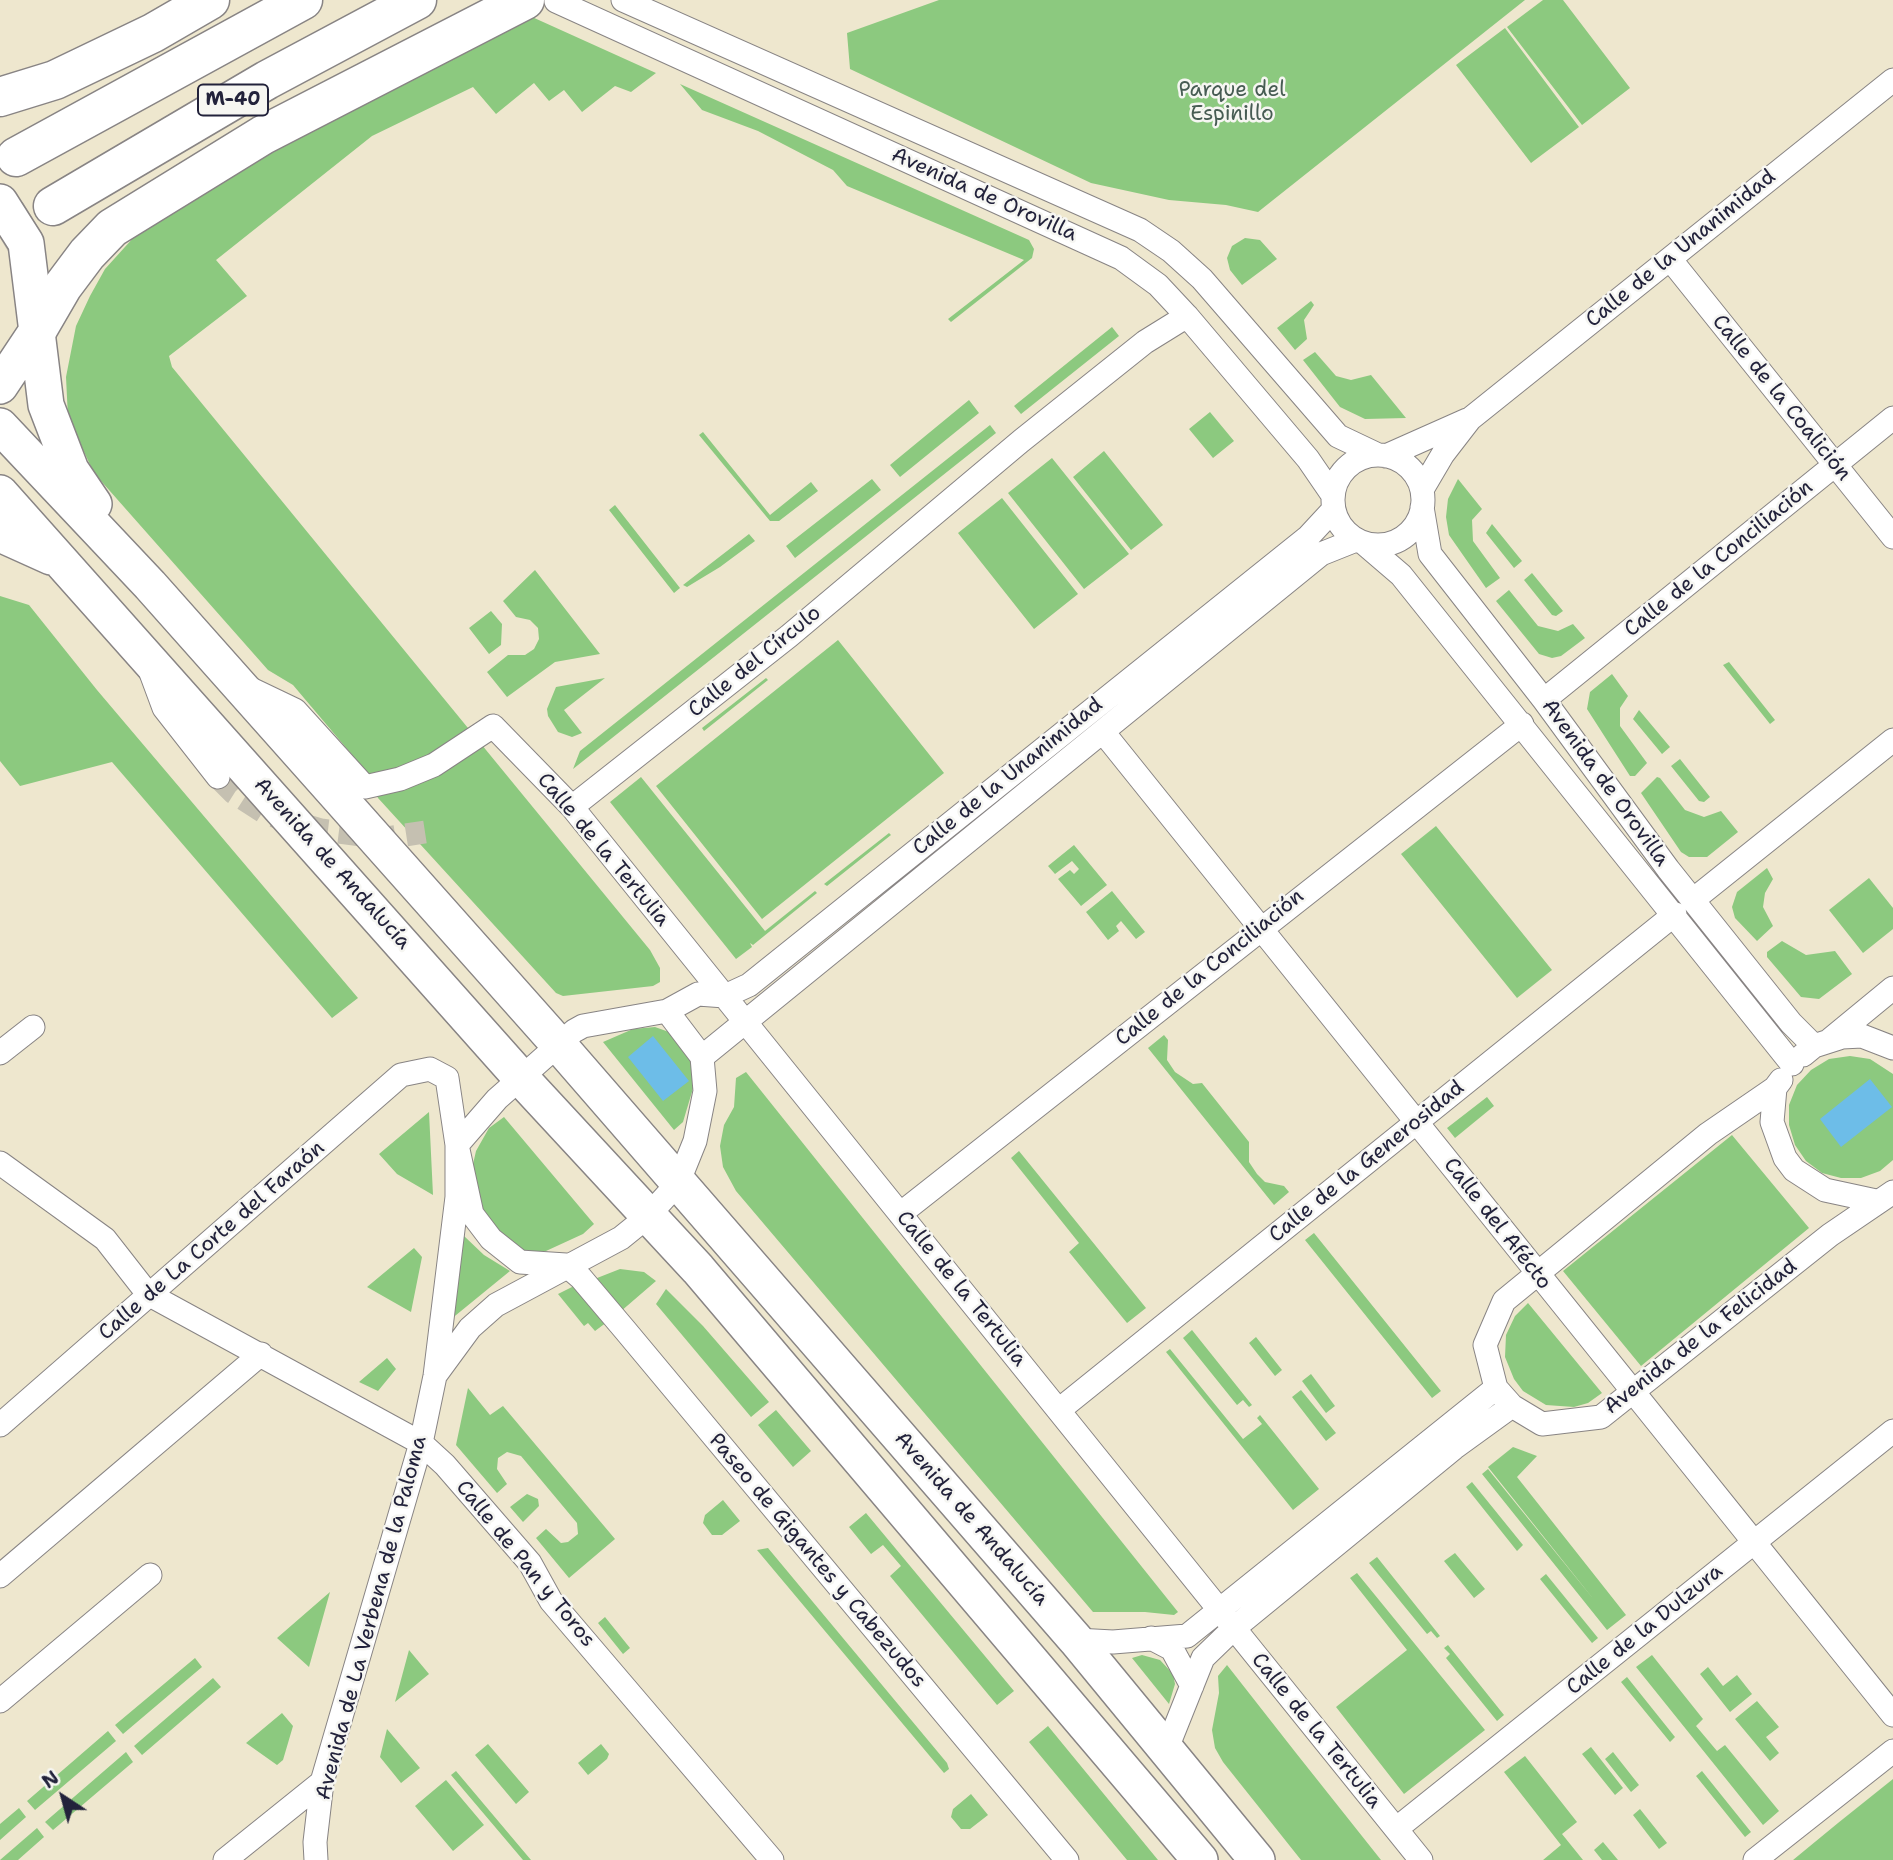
<!DOCTYPE html>
<meta charset="utf-8">
<style>
body{margin:0}
#map{position:relative;width:1893px;height:1860px;overflow:hidden;background:#eee7ce;font-family:"Shantell Sans",sans-serif}
canvas{display:block}
.north{position:absolute;left:28px;top:1762px;width:70px;height:70px;-webkit-text-stroke:5px #f6f6f2;paint-order:stroke;rotate:324deg;font-size:19px;font-weight:700;line-height:28px;text-align:center;color:#22223b}
.north::after{content:'';display:block;margin:auto;width:24px;height:32px;background:#22223b;clip-path:polygon(50% 0,100% 100%,50% 72%,0 100%)}
</style>
<div id="map">
<canvas width="1893" height="1860"></canvas>
<div class="north">N</div>
</div>
<script>
const ctx = document.querySelector('canvas').getContext('2d');
ctx.lineJoin = 'round';
function fill(path, color) {
  ctx.fillStyle = color;
  ctx.fill(path, 'evenodd');
}
function shape(rows) {
  const path = new Path2D();
  for (const r of rows) {
    if (r.length === 3) {
      path.moveTo(r[0] + r[2], r[1]);
      path.arc(r[0], r[1], r[2], 0, 2 * Math.PI);
      continue;
    }
    path.moveTo(r[0], r[1]);
    for (let i = 2; i < r.length; i += 2) path.lineTo(r[i], r[i + 1]);
  }
  return path;
}
function strokePath(path, color, width, dash) {
  ctx.strokeStyle = color;
  ctx.lineWidth = width;
  ctx.lineCap = dash ? 'butt' : 'round';
  ctx.setLineDash(dash || []);
  ctx.stroke(path);
}
function label(font, color, halo, rows, align = 'center') {
  ctx.font = font + ' "Shantell Sans",sans-serif';
  ctx.lineWidth = 5;
  ctx.setLineDash([]);
  ctx.textBaseline = 'middle';
  ctx.strokeStyle = halo;
  ctx.fillStyle = color;
  for (const [text, x, y, turn = 0] of rows) {
    ctx.save();
    ctx.translate(x, y);
    ctx.rotate((+turn || 0) * Math.PI / 180);
    ctx.textAlign = isNaN(turn) ? turn : align;
    if (halo) ctx.strokeText(text, 0, 0);
    ctx.fillText(text, 0, 0);
    ctx.restore();
  }
}
const green = shape([
 [939,0,1525,0,1258,212,1226,205,1169,200,1091,183,850,69,847,33],
 [1543,0,1563,0,1630,88,1582,125,1507,27],
 [521,12,656,73,631,92,615,86,582,112,564,90,549,101,534,83,496,114,473,87,372,136,216,260,247,296,169,356,172,367,650,950,660,968,660,982,653,986,563,996,556,993,378,798,364,769,293,685,268,670,94,473,68,418,66,377,76,326,90,296,105,269,134,237,309,128],
 [1505,28,1579,127,1531,163,1456,65],
 [680,84,1029,240,1034,249,1032,258,951,322,948,319,1024,260,847,186,833,170,758,131,702,110],
 [1245,238,1260,240,1277,259,1242,285,1230,270,1227,258,1232,246],
 [1311,301,1314,305,1304,320,1307,339,1295,350,1277,328],
 [1112,327,1119,336,1021,414,1014,406],
 [1315,352,1336,376,1351,380,1371,375,1406,418,1365,419,1340,407,1303,360],
 [969,400,979,413,900,477,890,465],
 [1210,412,1234,441,1213,458,1189,429],
 [990,425,996,433,573,769,580,751],
 [703,432,770,515,811,482,818,491,779,521,770,521,699,435],
 [1104,451,1163,525,1131,550,1073,477],
 [1052,458,1129,554,1084,589,1008,493],
 [872,479,881,490,795,558,786,546],
 [1458,479,1482,509,1472,520,1473,541,1500,578,1486,588,1449,535,1446,517,1448,499],
 [1002,498,1078,594,1034,629,958,533],
 [615,505,680,588,674,593,609,510],
 [1492,524,1522,561,1514,568,1486,533],
 [749,534,755,541,720,567,687,587,683,585],
 [535,570,600,654,555,662,507,697,487,672,508,655,525,655,534,649,539,639,538,628,530,620,516,617,503,601],
 [1532,573,1563,611,1556,616,1552,615,1524,580],
 [1509,590,1538,626,1558,631,1573,624,1585,638,1561,656,1552,658,1539,654,1496,601],
 [0,596,29,605,97,690,358,998,332,1018,112,762,20,786,0,761],
 [491,611,502,624,501,645,489,654,469,628],
 [838,640,944,773,762,919,656,786],
 [1729,662,1775,720,1770,724,1723,665],
 [1612,674,1628,696,1620,708,1620,726,1647,763,1635,776,1630,776,1587,709,1590,692],
 [605,678,564,710,582,733,572,737,558,732,548,716,547,709,556,687],
 [766,678,768,680,704,731,702,728],
 [1639,710,1670,747,1662,754,1633,719],
 [1680,759,1710,797,1704,802,1699,801,1671,766],
 [641,777,765,931,815,891,817,893,753,945,750,943,752,947,736,959,610,802],
 [1657,777,1660,778,1685,810,1704,817,1721,811,1738,832,1707,857,1689,857,1681,852,1641,793],
 [1436,826,1552,970,1517,998,1401,854],
 [889,833,891,835,827,886,824,884],
 [1074,845,1107,885,1081,906,1058,879,1070,870,1074,874,1079,869,1072,861,1055,874,1048,866],
 [1767,868,1773,879,1765,893,1763,907,1773,926,1757,941,1735,918,1732,907,1737,892],
 [1869,878,1893,908,1893,929,1863,953,1829,910],
 [1112,891,1145,932,1136,939,1121,921,1116,926,1119,931,1108,940,1086,912],
 [1782,941,1806,955,1835,951,1852,974,1819,999,1801,997,1767,957,1767,952],
 [655,1027,669,1032,682,1042,697,1075,683,1122,674,1130,603,1042,633,1029],
 [1164,1035,1168,1040,1167,1060,1175,1072,1193,1084,1202,1083,1249,1142,1249,1162,1257,1174,1265,1182,1284,1186,1289,1192,1274,1205,1148,1048],
 [1850,1056,1870,1059,1893,1074,1893,1160,1880,1171,1861,1178,1841,1178,1822,1173,1806,1161,1795,1145,1789,1125,1789,1105,1797,1085,1811,1070,1829,1059],
 [746,1072,1178,1612,1174,1615,1145,1612,1093,1612,736,1191,723,1167,720,1146,724,1125,734,1107,736,1078],
 [1487,1097,1494,1106,1455,1138,1447,1128],
 [429,1112,433,1195,397,1174,379,1154],
 [504,1117,594,1224,583,1234,546,1251,527,1252,511,1245,479,1213,471,1173,476,1151,489,1128],
 [1732,1135,1809,1228,1641,1366,1563,1271],
 [1019,1151,1146,1308,1127,1323,1069,1252,1079,1243,1011,1158],
 [1314,1233,1441,1391,1432,1398,1305,1240],
 [464,1236,484,1255,510,1271,450,1320],
 [414,1248,422,1257,411,1312,367,1287],
 [620,1269,644,1272,656,1281,620,1312,592,1280],
 [576,1285,607,1322,595,1331,588,1323,584,1326,558,1294],
 [666,1289,703,1326,769,1402,751,1417,656,1304],
 [1528,1303,1602,1393,1588,1403,1574,1407,1546,1405,1523,1391,1514,1379,1505,1357,1506,1335,1515,1316],
 [1192,1330,1252,1405,1249,1407,1243,1400,1237,1405,1183,1338],
 [1256,1337,1282,1370,1275,1376,1249,1343],
 [1170,1349,1243,1439,1262,1424,1257,1418,1260,1415,1319,1489,1293,1510,1166,1352],
 [387,1358,396,1369,378,1391,359,1382],
 [1311,1374,1335,1406,1326,1413,1302,1381],
 [468,1388,490,1415,503,1406,615,1539,569,1578,536,1538,546,1529,561,1543,568,1542,578,1534,577,1523,521,1456,507,1452,498,1458,497,1469,507,1484,497,1493,456,1445],
 [1301,1390,1336,1433,1326,1441,1292,1397],
 [776,1410,811,1451,793,1467,758,1425],
 [1513,1447,1537,1456,1517,1477,1626,1615,1607,1630,1482,1474,1488,1469,1595,1601,1488,1467],
 [1472,1482,1523,1545,1517,1551,1466,1487],
 [527,1494,538,1499,539,1506,523,1522,510,1507],
 [723,1500,740,1521,722,1535,712,1535,703,1523,705,1515],
 [866,1513,1014,1691,997,1705,890,1576,901,1566,883,1545,871,1554,849,1527],
 [768,1548,947,1763,949,1769,944,1773,757,1550],
 [1455,1553,1485,1589,1474,1598,1444,1561],
 [1377,1557,1440,1636,1437,1638,1431,1631,1427,1634,1369,1563],
 [1357,1573,1485,1730,1404,1794,1336,1707,1407,1650,1350,1578],
 [1546,1574,1598,1638,1592,1643,1540,1579],
 [330,1592,309,1667,277,1638],
 [605,1617,630,1648,623,1654,598,1623],
 [1448,1645,1504,1715,1497,1721,1446,1658,1450,1654,1444,1648],
 [409,1650,429,1674,395,1702],
 [1142,1655,1160,1660,1173,1674,1175,1684,1169,1704,1132,1658],
 [1652,1655,1703,1719,1696,1726,1717,1751,1725,1745,1779,1811,1763,1825,1636,1667],
 [195,1658,202,1667,123,1734,115,1725],
 [1227,1665,1296,1753,1381,1860,1301,1860,1223,1762,1215,1748,1212,1730,1219,1693,1218,1676],
 [1708,1667,1723,1686,1737,1675,1752,1694,1730,1712,1700,1674],
 [1627,1677,1675,1737,1670,1742,1621,1682],
 [213,1678,221,1687,142,1755,134,1746],
 [1757,1701,1779,1727,1766,1737,1779,1753,1770,1761,1735,1719],
 [282,1713,293,1726,283,1760,277,1765,246,1743],
 [1048,1726,1158,1860,1127,1860,1029,1742],
 [387,1729,420,1768,401,1783,380,1757],
 [108,1731,116,1741,35,1810,27,1801],
 [488,1744,529,1792,516,1804,475,1755],
 [601,1744,609,1754,607,1759,588,1775,578,1763],
 [1591,1747,1623,1788,1615,1795,1582,1754],
 [126,1752,133,1762,53,1830,45,1822],
 [1613,1752,1639,1785,1631,1792,1605,1759],
 [1525,1756,1577,1822,1562,1834,1583,1860,1543,1860,1561,1845,1504,1772],
 [456,1771,531,1860,523,1860,451,1775],
 [1702,1771,1751,1832,1745,1837,1696,1776],
 [1893,1779,1893,1860,1793,1860,1838,1823],
 [446,1780,484,1825,453,1851,415,1806],
 [971,1794,988,1815,970,1829,961,1829,951,1817,953,1809],
 [19,1808,26,1817,0,1840,0,1824],
 [1640,1809,1667,1843,1659,1849,1633,1815],
 [37,1828,44,1837,18,1860,0,1860],
 [1603,1842,1618,1860,1602,1860,1594,1850]
]);
const water = shape([
 [653,1036,689,1081,663,1101,628,1057],
 [1870,1079,1892,1107,1841,1147,1820,1119]
]);
const minorTunnel = shape([
 [218,777,234,793,267,814,321,830,386,838,425,832]
]);
const motorwayTunnel = shape([
 [0,238,53,206]
]);
const minor = shape([
 [623,0,1140,230,1171,251,1202,279,1338,436,1378,455],
 [556,1,1121,258,1158,285,1187,316,1308,459,1332,494],
 [1670,259,1893,537],
 [1378,500,45],
 [1386,456,1467,420],
 [1423,488,1443,454,1470,419,1893,80],
 [1422,507,1430,554,1544,700,1668,869,1791,1023,1814,1046],
 [1366,545,1401,575,1792,1064],
 [151,673,164,708,218,777],
 [249,688,295,710,365,787,400,779,434,765,493,726,572,807,1421,1860],
 [1544,700,1893,418],
 [1103,732,1893,1715],
 [572,807,789,636,1021,441,1145,342,1187,316],
 [1693,900,1893,740],
 [1831,1039,1893,988],
 [0,1053,33,1027],
 [1803,1055,1814,1046,1842,1037,1862,1036,1893,1048],
 [702,1057,1321,554,1356,540],
 [1781,1080,1775,1088,1772,1122,1785,1158,1794,1170,1825,1190,1876,1201],
 [1775,1088,1708,1134,1504,1301,1485,1345,1496,1388,1512,1406,1542,1424,1601,1417,1830,1235,1893,1192],
 [0,1163,105,1239,148,1294,421,1443,445,1465,530,1563,551,1601,772,1860],
 [900,1214,1522,724],
 [566,1265,581,1278,625,1330,1067,1860],
 [437,1373,470,1328,496,1305,621,1238,647,1217,678,1183,695,1141,705,1091,702,1057,667,1011],
 [1059,1410,1675,914],
 [0,1425,401,1075,430,1069,447,1078,457,1145,472,1214,491,1239,520,1262,566,1265],
 [0,1576,261,1354],
 [1151,1638,1172,1649,1192,1686],
 [1076,1640,1113,1642,1187,1636,1496,1388],
 [0,1701,150,1575],
 [1167,1748,1203,1658,1233,1629,1454,1448,1512,1406],
 [1396,1829,1893,1431],
 [225,1860,322,1782],
 [316,1860,315,1842,322,1782,421,1443,435,1376,457,1197,457,1145,497,1099,574,1031,583,1026,667,1011,698,994,725,996,749,985,1308,537,1333,510],
 [1755,1860,1893,1751]
]);
const primary = shape([
 [0,202,26,243,46,405,71,470,94,504],
 [0,386,38,329],
 [0,426,150,585,559,1045,1076,1640,1257,1860],
 [0,493,521,1078,698,1269,1200,1860],
 [0,534,51,557]
]);
const motorway = shape([
 [0,97,55,80,153,33,210,0],
 [16,157,303,0],
 [53,206,267,80,417,0],
 [38,329,63,286,87,254,112,228,263,135,525,0]
]);
const shields = [
 [233,100,70]
];
const shieldNames = [
 ["M-40",233,100]
];
const parkNames = [
 ["Parque del",1232,91],
 ["Espinillo",1232,115]
];
const streetNames = [
 ["Avenida de Orovilla",984,195,24],
 ["Calle de la Unanimidad",1681,249,-39],
 ["Calle de la Coalición",1781,398,51],
 ["Calle de la Conciliación",1719,559,-39],
 ["Calle del Círculo",755,662,-39],
 ["Calle de la Unanimidad",1008,777,-39],
 ["Avenida de Orovilla",1605,783,54],
 ["Calle de la Tertulia",603,850,50],
 ["Avenida de Andalucía",332,864,48],
 ["Calle de la Conciliación",1210,968,-39],
 ["Calle de la Generosidad",1367,1162,-39],
 ["Calle del Afécto",1497,1224,52],
 ["Calle de La Corte del Faraón",212,1241,-41],
 ["Calle de la Tertulia",961,1289,51],
 ["Avenida de la Felicidad",1701,1337,-38],
 ["Avenida de Andalucía",971,1519,49],
 ["Paseo de Gigantes y Cabezudos",817,1561,50],
 ["Calle de Pan y Toros",525,1564,51],
 ["Avenida de La Verbena de la Paloma",372,1618,-75],
 ["Calle de la Dulzura",1645,1630,-39],
 ["Calle de la Tertulia",1316,1731,51]
];
fill(green, '#8cc97f');
fill(water, '#6dbde8');
strokePath(minorTunnel, '#c5c0b1', 23, [23, 11]);
strokePath(motorwayTunnel, '#c5c0b1', 38, [38, 19]);
strokePath(minor, '#888484', 25);
strokePath(primary, '#888484', 38);
strokePath(motorway, '#888484', 41);
strokePath(minor, '#fff', 23);
strokePath(primary, '#fff', 35);
strokePath(motorway, '#fff', 38);
for (const [x, y, w] of shields) {
  const box = new Path2D();
  box.roundRect(x - w / 2, y - 15.5, w, 31, 5);
  ctx.fillStyle = '#f6f6f2';
  ctx.fill(box);
  strokePath(box, '#22223b', 2);
}
label('bold 19px', '#22223b', null, shieldNames);
label('21px', '#475c53', '#f6f6f2', parkNames);
label('21px', '#22223b', '#f6f6f2', streetNames);
</script>
